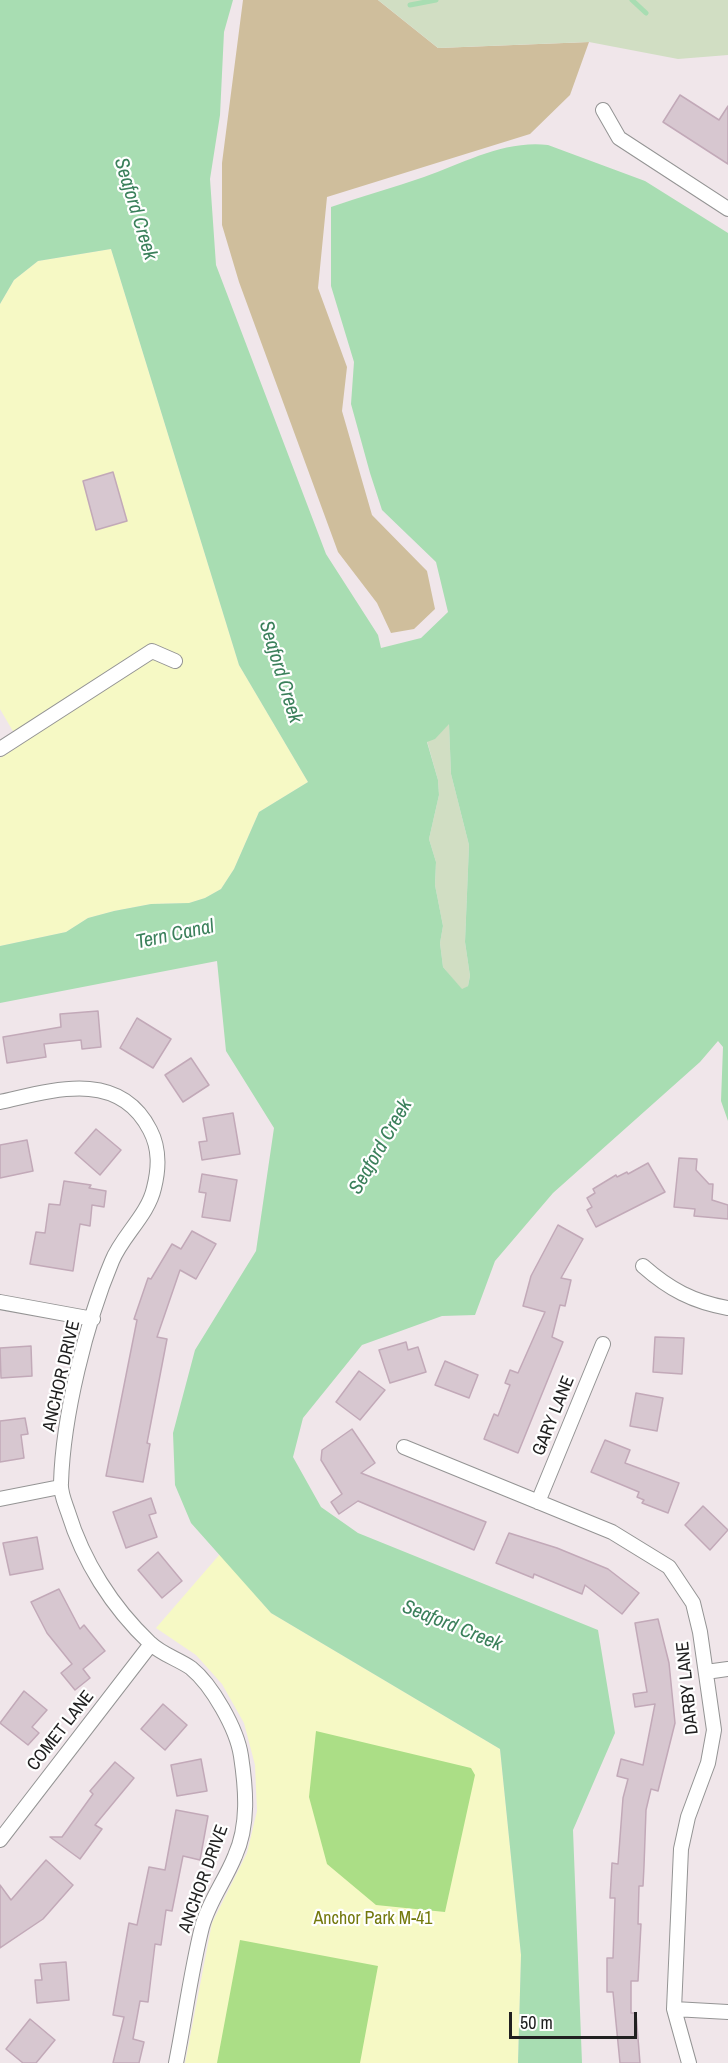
<!DOCTYPE html>
<html>
<head>
<meta charset="utf-8">
<style>
	body { margin:0 }
	#map { position:relative; width:728px; height:2063px; overflow:hidden; background:#f0e6ea; font-family:"Archivo Narrow",sans-serif }
	canvas { display:block }
	.scale { position:absolute; left:509px; top:2012px; width:128px; height:27px; box-sizing:border-box; border:3px solid #202020; border-top:0; padding-left:8px; font-size:18px; line-height:21px; white-space:nowrap; color:#202020; -webkit-text-stroke:4px #fff; paint-order:stroke }
</style>
</head>
<body>
<div id="map">
<canvas width="728" height="2063"></canvas>
<div class="scale">50 m</div>
</div>
<script>
const g = document.querySelector('canvas').getContext('2d');
g.lineJoin = 'round';
function paint(path, color) { g.fillStyle = color; g.fill(path, 'evenodd'); }
function strokePath(path, color, width, dash) { g.strokeStyle = color; g.lineWidth = width; g.lineCap = dash ? 'butt' : 'round'; g.setLineDash(dash || []); g.stroke(path); }
function label(font, color, halo, rows, align = 'center') {
  g.font = font + ' "Archivo Narrow",sans-serif'; g.lineWidth = 4.5; g.setLineDash([]); g.textBaseline = 'middle'; g.strokeStyle = halo; g.fillStyle = color; for (const [text, x, y, turn = 0] of rows) {
    g.save(); g.translate(x, y); g.rotate((+turn || 0) * Math.PI / 180); g.textAlign = isNaN(turn) ? turn : align; if (halo) g.strokeText(text, 0, 0); g.fillText(text, 0, 0); g.restore();
  }
}
const forest = new Path2D(`
	M243,0h135l60,48 151,-6 -19,53 -40,39 -203,63 -9,91 29,79 -5,44 30,104 55,56 8,38 -21,20 -23,4 -14,-30 -39,-51 -99,-270 -17,-57v-62z`);
const wetland = new Path2D(`
	M378,0h350v55l-50,4 -89,-17 -151,6z
	M449,723l2,51 18,71 -4,97 5,34 -2,10 -6,4 -19,-23 -3,-24 3,-17 -8,-41 1,-23 -7,-23 10,-44 -1,-15 -11,-39 8,-3z`);
const park = new Path2D(`
	M111,249l128,416 69,117 -49,30 -25,57 -13,20 -16,9 -16,5 -38,1 -37,7 -26,7 -22,14 -66,14v-188l21,-13 -21,-36v-405l14,-24 24,-19z
	M220,1554l51,59 229,136 21,206 -3,108h-333l27,-140 35,-70 10,-42 -2,-46 -11,-42 -22,-39 -26,-29 -40,-27z`);
const pitch = new Path2D(`
	M316,1731l155,37 4,7 -30,137 -69,-7 -49,-41 -18,-67z
	M240,1940l138,26 -18,97h-143z`);
const water = new Path2D(`
	M0,0h233l-9,32 -4,83 -10,64 6,86 110,289 52,81 3,13 40,-10 27,-26 -12,-50 -54,-52 -12,-37 -19,-69 3,-42 -23,-76v-79c31,-11 62,-19 93,-30 40,-14 80,-37 124,-32l97,36 83,52v888l-7,-20 2,-54 -5,-6 -18,21 -147,131 -58,68 -20,54 -33,1 -80,29 -59,73 -10,39 28,50 37,26 240,97 17,103 -42,97 9,233h-64l3,-108 -21,-206 -229,-136 -80,-90 -16,-38 -2,-52 22,-83 61,-99 18,-123 -48,-77 -9,-90 -217,42v-57l66,-14 22,-14 26,-7 37,-7 38,-1 16,-5 16,-9 13,-20 25,-57 49,-30 -69,-117 -128,-416 -73,12 -24,19 -14,24zM449,724l2,50 18,71 -4,97 5,34 -2,10 -6,3 -19,-22 -3,-24 3,-17 -8,-41 1,-23 -7,-23 10,-44 -1,-15 -11,-38 8,-3z`);
const stream = new Path2D(`
	M632,0l14,13
	M410,5l26,-5`);
const building = new Path2D(`
	M680,95l39,25 9,-14v58l-65,-42z
	M113,472l14,49 -31,9 -13,-49z
	M98,1011l3,36 -19,2 -1,-9 -37,4 2,13 -39,6 -4,-26 58,-10 -1,-13z
	M137,1018l34,21 -18,29 -33,-20z
	M191,1058l18,27 -26,17 -18,-27z
	M233,1113l7,41 -38,6 -3,-18 8,-1 -4,-23z
	M96,1129l25,21 -21,25 -25,-22z
	M27,1140l6,31 -33,7v-33z
	M679,1158l18,1 -1,11 13,14h4l-1,16 16,5v14l-34,-3 1,-7 -21,-2z
	M648,1163l17,29 -69,35 -9,-17 5,-3 -5,-9 8,-5 -2,-4 23,-14 1,2 10,-5 1,2z
	M202,1174l35,6 -7,41 -28,-4 4,-24 -7,-1z
	M64,1181l27,4 -2,3 17,3 -2,16 -12,-2 -2,21 -10,-2 -7,47 -43,-7 6,-32 9,1 4,-29 11,1z
	M558,1225l25,14 -22,39 10,2 -6,26 -5,-1 -8,32 11,5 -45,111 -34,-14 10,-25 4,2 12,-31 -5,-2 5,-13 8,3 27,-61 -22,-6 8,-30z
	M192,1231l24,13 -20,35 -16,-9 -23,67 10,2 -20,104 3,1 -7,38 -37,-6 31,-156 -3,-1 14,-41 3,1 21,-35 9,5z
	M655,1337l29,1 -2,36 -29,-2z
	M406,1342l2,8 10,-3 8,25 -36,11 -11,-33z
	M31,1346l1,30 -31,2 -1,-30z
	M445,1361l33,14 -9,23 -34,-13z
	M359,1371l26,19 -25,30 -24,-18z
	M636,1393l27,5 -6,33 -27,-5z
	M25,1418l3,16 -7,1 3,23 -24,4v-41z
	M352,1429l23,34 -14,10 125,49 -12,28 -116,-49 -19,13 -8,-12 11,-8 -21,-34 1,-10z
	M605,1440l25,10 -5,13 54,20 -11,30 -26,-10 2,-3 -7,-3 2,-5 -48,-20z
	M151,1498l5,15 -7,2 8,22 -31,11 -13,-36z
	M703,1506l25,24 -18,20 -25,-25z
	M509,1533l48,15 51,21 31,24 -17,21 -37,-29 -3,9 -48,-20 -1,4 -37,-15z
	M37,1537l6,32 -33,6 -7,-32z
	M158,1552l24,29 -20,17 -24,-28z
	M59,1589l21,40 4,-4 21,26 -22,18 7,9 -15,12 -14,-17 11,-9 -25,-31 -16,-31z
	M658,1619l11,44 6,60 -17,68 -7,-2 -5,21 -2,56 -1,20h-4l-1,38h3l-3,57h-7v32h5l4,50h-20l-7,-71h-6v-34h6l2,-60h-5l2,-35 6,1 5,-66 5,-19 -11,-3 4,-17 22,6 12,-61 -20,3 -2,-13 14,-2 -12,-69z
	M24,1691l23,19 -15,17 7,6 -11,12 -28,-22z
	M163,1704l24,21 -22,25 -24,-21z
	M201,1759l6,32 -30,5 -6,-31z
	M115,1762l19,16 -39,47 7,4 -22,30 -30,-22h12l31,-43 -3,-3z
	M176,1810l32,6 -8,44 -17,-4 -11,55 -6,-1 -5,35 -6,-1 -7,58 -8,-1 -7,38 11,3 -5,21h-26l11,-46 -11,-2 16,-92 8,2 12,-58 16,3z
	M46,1860l27,25 -30,34 -43,29v-63l11,15z
	M66,1962l3,38 -32,3 -2,-23h7l-2,-16z
	M30,2019l25,21 -19,23h-13l-17,-14z`);
const street = new Path2D(`
	M603,110l16,28 109,71
	M0,749l152,-98 23,10
	M0,1102c53,-12 119,-33 150,28 10,19 9,38 4,58 -6,27 -32,48 -42,73 -26,62 -49,155 -51,222 -1,9 4,20 7,29 15,49 44,95 82,131 11,11 28,16 41,25 21,17 46,61 50,88 5,33 8,69 -6,100 -10,25 -26,45 -33,71 -11,44 -17,91 -26,136
	M643,1266c26,23 50,36 85,42
	M0,1302l93,17
	M404,1447l208,85 57,35 24,36 7,29 14,98 -6,33 -20,54 -7,32 -7,160 15,54
	M0,1499l60,-12
	M538,1502l65,-158
	M706,1672l22,-3
	M0,1840l151,-196
	M674,2009l54,3`);
const streetNames = [
	["ANCHOR DRIVE",62,1376,-77],
	["GARY LANE",554,1416,-68],
	["DARBY LANE",688,1688,-96],
	["COMET LANE",61,1731,-52],
	["ANCHOR DRIVE",204,1879,-70]
];
const parkNames = [
	["Anchor Park M-41",373,1919]
];
const waterNames = [
	["Seaford Creek",135,209,73],
	["Seaford Creek",280,672,73],
	["Tern Canal",175,935,-12],
	["Seaford Creek",381,1147,-60],
	["Seaford Creek",452,1626,22]
];
paint(forest, '#cfbe9c');
paint(wetland, '#d1dec3');
paint(park, '#f6f9c5');
paint(pitch, '#abde86');
paint(water, '#a8ddb2');
strokePath(stream, '#a8ddb2', 5);
paint(building, '#d7c7d0');
strokePath(building, '#c2a9b8', 1.5);
strokePath(street, '#949494', 16);
strokePath(street, '#fff', 14);
label('18px', '#202020', '#fff', streetNames);
label('18px', '#73790d', '#fff', parkNames);
label('italic 20px', '#3b805b', '#fff', waterNames);
</script>
</body>
</html>
